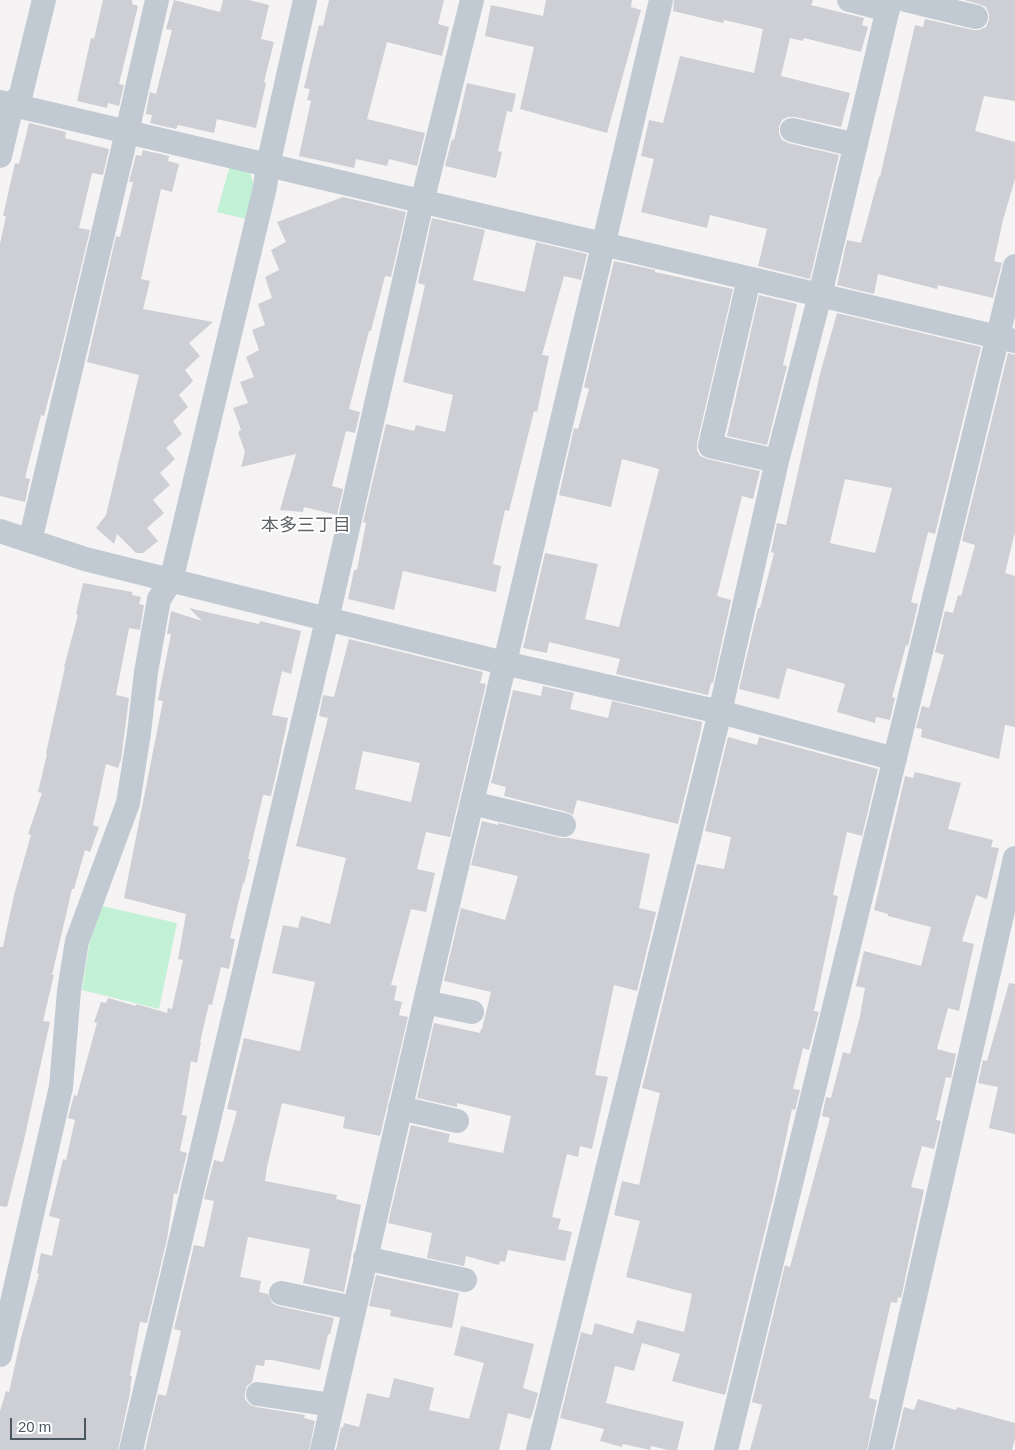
<!DOCTYPE html>
<html>
<head>
<meta charset="utf-8">
<style>
	body { margin:0 }
	#map { position:relative; width:1015px; height:1450px; overflow:hidden; background:#f5f3f3; font-family:Arial,sans-serif }
	canvas { display:block }
	.scale { position:absolute; left:10px; top:1418px; width:76px; height:22px; box-sizing:border-box; border:2px solid #4a5661; border-top:0; padding-left:6px; font-size:15px; line-height:18px; white-space:nowrap; color:#4a5661; -webkit-text-stroke:4px #fff; paint-order:stroke }
</style>
</head>
<body>
<div id="map">
<canvas width="1015" height="1450"></canvas>
<div class="scale">20 m</div>
</div>
<script>
const g = document.querySelector('canvas').getContext('2d');
g.lineJoin = 'round';
function paint(path, color) { g.fillStyle = color; g.fill(path, 'evenodd'); }
function strokePath(path, color, width, dash) { g.strokeStyle = color; g.lineWidth = width; g.lineCap = dash ? 'butt' : 'round'; g.setLineDash(dash || []); g.stroke(path); }
function label(font, color, halo, rows, align = 'center') {
  g.font = font + ' Arial,"Noto Sans JP",sans-serif'; g.lineWidth = 4; g.setLineDash([]); g.textBaseline = 'middle'; g.strokeStyle = halo; g.fillStyle = color; for (const [text, x, y, turn = 0] of rows) {
    g.save(); g.translate(x, y); g.rotate((+turn || 0) * Math.PI / 180); g.textAlign = isNaN(turn) ? turn : align; if (halo) g.strokeText(text, 0, 0); g.fillText(text, 0, 0); g.restore();
  }
}
const green = new Path2D(`
	M230,165l19,4 5,16 -8,34 -29,-7z
	M102,906l75,17 -18,86 -77,-19 8,-50z`);
const building = new Path2D(`
	M103,0h29v4l6,2 -19,78 5,1 -5,21 -11,-3 -1,5 -30,-7 14,-63 3,1z
	M174,0l46,12 3,-12h26l20,5 -8,34 13,3 -10,40 2,1 -10,45 -39,-9 -3,14 -36,-8 -2,4 -26,-6 2,-8 -6,-1v-2l4,-20 6,2 16,-64 -6,-1z
	M329,0h115l-6,24 11,3 -7,29 -55,-14 -20,77 58,14 -8,33 -28,-7 -2,7 -31,-7 -2,9 -55,-12 12,-55 -4,-1 3,-11 -6,-1 15,-63 4,1z
	M546,0h86l-1,7 10,3 -34,123 -87,-24 14,-62 -49,-11 6,-31 52,11z
	M674,0h139l-2,5 53,13 -2,7 6,2 -7,25 -57,-14 -1,3 -13,-3 -9,38 69,17 -9,34 -46,-10h-7l-6,3 -3,7v7l3,6 6,3 51,12 -29,124 -52,-13 9,-37 -57,-14 -3,13 -66,-16 13,-53 -13,-3 8,-36 14,3 17,-67 74,17 9,-44 -39,-9 -1,3 -50,-12z
	M964,0h51v101l-31,-5 -9,35 40,11v37l-12,41 -9,41 8,2 -9,35 -55,-13 -1,4 -59,-15 -4,20 -37,-9 10,-45 14,3 18,-67 1,1 35,-152 8,2 2,-8 48,11h6l7,-3 3,-7v-6l-3,-7 -7,-3z
	M467,83l49,11 -4,18 -5,-1 -9,40 4,1 -6,26 -51,-12 7,-27 2,1z
	M29,123l37,9 -1,6 44,11 -6,26 -11,-2 -13,55 11,2 -30,125 -16,61 -3,-1 -16,63 5,1 -5,23 -25,-6v-252l6,-28h-3l12,-53 4,1z
	M143,150l26,6 -1,5 11,3 -7,28 -11,-3 -20,90 9,2 -7,28 70,13 -24,21 11,13 -15,14 8,11 -14,14 9,12 -15,14 9,13 -16,14 9,11 -15,14 10,12 -17,15 11,13 -17,15 11,13 -15,12h-7l-19,-19 -3,10 -18,-16 10,-13 33,-140 -52,-13 29,-126 4,1 13,-55h-4l7,-27 5,1z
	M343,197l63,15 -15,65 -6,-1 -14,55h-2l-20,78 11,3 -5,21 -9,-2 -14,55 11,3 -6,26 -33,-8 -1,5 -23,-2 16,-56 -55,13 4,-15 -7,-20 3,-2 -8,-22 15,-5 -8,-21 14,-5 -8,-20 13,-7 -7,-20 13,-5 -7,-21 14,-6 -7,-21 14,-7 -8,-20 15,-8 -9,-20z
	M432,218l53,12 -12,50 52,12 11,-50 51,12 -6,26 -17,-4 -22,79 7,1 -12,56 -3,-1 -25,100 -4,-1 -12,54 8,2 -5,26 -93,-21 -9,39 -46,-11 6,-29h3l9,-47 -3,-1 23,-98 28,7 2,-6 29,7 8,-37 -50,-13 22,-97 -7,-2z
	M614,261l41,9v2l78,17 -36,154v7l3,6 7,3 53,12 -7,28 -11,-3 -25,100 14,4 -18,83h-2l-3,12 -92,-21 4,-15 -71,-17 -2,11 -24,-5 22,-95 53,11 -13,55 34,8 40,-158 -37,-10 -11,48 -52,-12 15,-67 4,1 11,-40 -5,-2z
	M759,295l38,9 -14,61 4,1 -20,79 -40,-9z
	M837,313l144,34 -46,187 -7,-2 -17,70 7,2 -10,42 -2,-1 -14,52 3,1 -5,22 -14,-3 -1,6 -38,-11 8,-28 -58,-16 -8,31 -40,-10 19,-81h2l14,-55 -3,-1 6,-29 9,2 34,-151zM845,479l47,9 -17,65 -45,-10z
	M1008,353l7,2v177l-10,41 10,3v151l-10,-2 -6,34 -78,-22 1,-8 -6,-1 6,-22 7,2 15,-53 -9,-3 10,-41 8,2 5,-18 3,1 14,-51 -13,-4z
	M83,583l49,9v3l9,2 -2,7 5,1 -4,25 -11,-2 -13,67 13,3 -8,62 -3,8 -12,-4 -13,61 6,2 -9,25 -5,-2 -11,39h-2l-20,86h2l-11,46 7,1 -26,118 -17,67 -7,-1v-259h3l11,-52 17,-60 -3,-1 14,-41 -4,-1 9,-38 -1,-1 19,-86h-1l14,-52 -2,-1z
	M189,608l70,16 1,-3 41,10 -10,43 -9,-3 -10,44 16,3 -10,48 -7,30 -8,-1 -15,64h2l-6,25 -1,-1 -13,55 5,1 -6,30 -8,-2 -9,38 -3,-1 -9,38h1l-4,21 -6,-2 -9,54 5,1 -7,35 7,2 -10,41 -3,-1 -7,46 -20,84 -7,-1 -10,54h2l-2,12h1l-13,62h-118v-39l6,-20 3,1 12,-54 18,-64 -2,-1 4,-20 11,3 8,-37 -11,-3 14,-57 3,1 9,-40 -7,-2 3,-12 3,-11 3,1 20,-73 -3,-1 7,-20 5,1 2,-5 28,8v-2l31,9 1,-5 4,1 11,-49 -5,-1 8,-45 -62,-16 39,-197 -5,-1 13,-66h-4l4,-23 31,10z
	M349,639l134,33 -3,11 6,1 -36,153 -24,-5 -9,37 18,4 -9,39 -15,-3 -20,76 6,1 -3,14 8,2 -3,13 9,2 -28,119 -37,-8 2,-11 -63,-14 -15,64 -2,14 72,14 -1,4 25,6 -17,87 -41,-9 7,-34 -62,-12 -8,40 21,4 -2,11 9,2 4,9 6,3 56,12 -4,16h-2l-8,36 -48,-10h-7l-1,6 -8,-1 -4,17 -5,4 -2,6v7l5,6 6,2 49,8 -1,3 11,3 -6,29h-164l13,-56 8,2 15,-65 -7,-2 20,-84 10,2 10,-46 -10,-2 10,-39 9,2 14,-51 -10,-2 17,-71 56,13 15,-69 -43,-9 11,-48 15,3 3,-12 29,8 16,-66 -50,-12 32,-128 -9,-2 4,-21 11,2zM363,751l57,12 -9,39 -56,-13z
	M543,686l31,7 -4,16 38,9 4,-17 90,21 -1,8 -23,94 -101,-24 -4,15 -6,-3 -63,-16 2,-9 -15,-4 22,-93 28,6z
	M728,737l29,8 2,-8 119,32 -16,67 -15,-4 -14,63 5,1 -24,115 5,1 -10,38 -6,-2 -10,41 7,1 -5,20 -3,-1 -19,89 -48,197 -53,-14 8,-27 -38,-11 -8,28 -19,-5 -9,37 78,19 -7,28h-9l-17,-4 -1,4 -27,-6 -1,3 -22,-6 4,-12 -44,-11 21,-86 11,3 3,-12 38,11 4,-14 47,12 8,-38 -66,-17 14,-56 -26,-6 8,-34 17,4 21,-92 -18,-5 55,-224 27,5 7,-32 -26,-6z
	M915,772l46,11 -13,46 45,11 -2,7 8,1 -12,51 -11,-4 -14,46 12,3 -15,67 -11,-3 -11,41 19,5 -5,24 -5,-1 -10,43 5,1 -7,28 -12,-3 -11,41 13,3 -23,108 -3,-1 -1,6 -6,-1 -22,96 8,2 -10,50h-117l12,-45 -10,-3 33,-137 5,2 40,-149 -8,-2 4,-19 5,1 12,-46 7,2 10,-38 5,-28 -9,-2 8,-35 57,15 10,-39 -43,-11v-2l-14,-4 31,-134 8,2z
	M482,821l16,4v-2l63,15h8l81,16 -11,54 17,4 -19,79 -23,-6 -19,90 13,2 -16,72 -12,-3 -2,11 -11,-3 -15,63 9,2 -3,10 14,3 -7,29 -57,-11 -3,12 -5,-1 -1,4 -33,-9 -2,10 -37,-8 5,-25 -44,-10 23,-98 39,9 -2,8 55,11 8,-37 -54,-13v4l-40,-9 17,-75 46,10 1,-4h1l9,-37 -47,-11 17,-73 44,12 13,-44 -47,-11z
	M1009,983l6,1v150l-26,-6 9,-41 -20,-4 5,-23 4,1z
	M376,1275l83,18 -7,35 -62,-12 1,-6 -22,-4z
	M461,1326l73,18 -11,44 15,5 -5,19 -3,7 -22,-6 -9,37h-163l5,-23 2,1 1,-5 15,4 8,-34 22,5 5,-20 40,10 -5,22 40,9 15,-56 -30,-8z
	M918,1399l38,11 1,-3 58,16v15l-3,12h-118l10,-43 10,3z`);
const minor = new Path2D(`
	M849,0l39,10
	M906,0l70,17
	M0,102l1015,239
	M792,130l64,15
	M0,156l12,-51 9,-11 23,-94
	M749,279l-39,167 67,15
	M0,531l85,28 419,104 216,49 175,47
	M30,541l97,-409 30,-132
	M472,803l92,22
	M425,1002l47,10
	M400,1108l57,13
	M365,1258l100,22
	M281,1293l72,15
	M0,1355l61,-268 8,-96 8,-50 51,-138 11,-70 7,-61 13,-73 12,-18 94,-394 3,-22 37,-165
	M258,1394l74,11
	M131,1450l196,-830 95,-418 50,-202
	M322,1450l103,-448 236,-1002
	M538,1450l182,-738 57,-251 43,-166 70,-295
	M726,1450l289,-1184
	M880,1450l135,-592`);
const neighbourhoodNames = [
	["本多三丁目",306,526]
];
paint(green, '#c3f1d5');
paint(building, '#cdcfd5');
strokePath(minor, '#c1cad2', 24);
label('18px', '#5f6368', '#fff', neighbourhoodNames);
</script>
</body>
</html>
